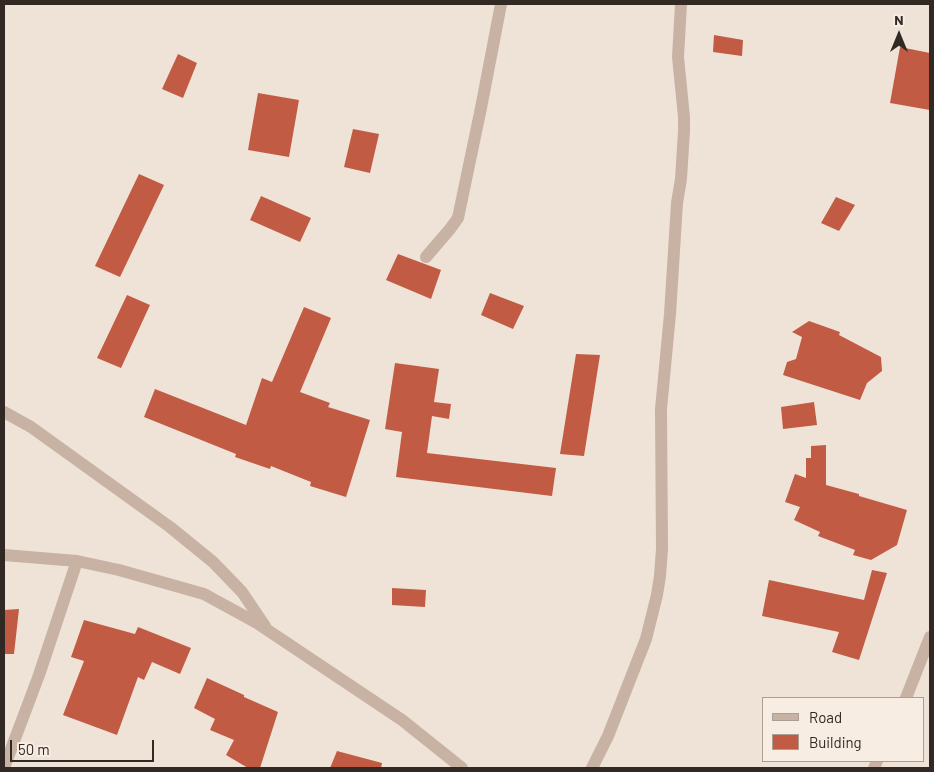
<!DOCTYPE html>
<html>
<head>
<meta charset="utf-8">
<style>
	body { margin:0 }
	#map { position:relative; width:934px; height:772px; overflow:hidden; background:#efe3d7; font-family:Barlow,sans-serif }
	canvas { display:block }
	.frame { position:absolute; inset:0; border:5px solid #322925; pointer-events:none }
	.legend { position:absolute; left:762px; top:697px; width:162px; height:65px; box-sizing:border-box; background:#f8ede3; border:1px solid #a99f97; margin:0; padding:6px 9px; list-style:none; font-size:15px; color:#322925 }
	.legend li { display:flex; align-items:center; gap:10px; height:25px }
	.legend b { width:25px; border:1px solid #a99f97 }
	.north { position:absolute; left:874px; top:10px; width:50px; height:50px; -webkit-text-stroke:4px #f8ede3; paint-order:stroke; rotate:0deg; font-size:14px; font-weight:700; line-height:20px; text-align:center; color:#322925 }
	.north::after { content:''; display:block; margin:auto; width:18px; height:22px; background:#322925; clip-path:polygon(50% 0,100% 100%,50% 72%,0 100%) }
	.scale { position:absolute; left:10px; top:740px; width:144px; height:22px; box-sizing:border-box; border:2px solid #322925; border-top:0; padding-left:6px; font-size:15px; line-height:18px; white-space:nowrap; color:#322925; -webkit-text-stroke:4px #f8ede3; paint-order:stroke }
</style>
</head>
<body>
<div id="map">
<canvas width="934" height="772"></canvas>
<div class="frame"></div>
<ul class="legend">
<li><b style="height:6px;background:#c7b2a4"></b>Road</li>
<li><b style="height:14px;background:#c15b44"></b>Building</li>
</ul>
<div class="north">N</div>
<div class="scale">50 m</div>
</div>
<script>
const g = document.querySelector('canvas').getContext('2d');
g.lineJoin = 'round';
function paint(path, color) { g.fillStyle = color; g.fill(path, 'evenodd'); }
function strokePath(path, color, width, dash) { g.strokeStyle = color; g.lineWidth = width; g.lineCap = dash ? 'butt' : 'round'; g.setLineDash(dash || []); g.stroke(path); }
const building = new Path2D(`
	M714,35l29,5 -1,16 -29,-4z
	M900,47l30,6v57l-40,-7z
	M178,54l19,9 -14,35 -21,-9z
	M258,93l41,7 -10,57 -41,-7z
	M353,129l26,5 -9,39 -26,-6z
	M139,174l25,11 -44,92 -25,-11z
	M261,196l50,22 -11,24 -50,-22z
	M836,197l19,8 -16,26 -18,-8z
	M398,254l43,16 -10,29 -45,-19z
	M490,293l34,13 -11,23 -32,-14z
	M127,295l23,10 -29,63 -24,-10z
	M304,307l27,11 -31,74 30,11 -2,4 42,13 -24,77 -36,-11 1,-4 -40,-16 -1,3 -35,-12 1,-3 -92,-37 11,-28 91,36 16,-47 10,4z
	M809,321l31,11 -1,3 42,22 1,14 -15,12 -7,17 -77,-25 4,-13 9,-3 6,-22 -10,-5z
	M576,354l24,1 -16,101 -24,-2z
	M395,363l44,6 -5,33 17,2 -2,15 -17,-3 -5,37 129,15 -4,28 -156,-19 6,-45 -17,-3z
	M814,402l3,23 -34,4 -2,-22z
	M826,445v40l33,9v2l48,14 -10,35 -26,15 -18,-5 2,-5 -37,-14 2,-4 -26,-12 6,-13 -15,-5 10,-28 11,4v-20h5v-12z
	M872,570l15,3 -28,87 -27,-8 7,-20 -77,-16 7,-36 95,20z
	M392,588l34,2 -1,17 -33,-2z
	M19,609l-5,45h-10v-44z
	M84,620l51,14 3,-7 53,21 -11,26 -28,-12 -8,18 -6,-3 -21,58 -54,-20 21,-54 -13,-4z
	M207,678l37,17v2l34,15 -18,56h-12l-22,-13 8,-15 -24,-10 5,-11 -21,-11z
	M337,751l45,12 -1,5h-51z`);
const minor = new Path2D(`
	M426,257l24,-28 8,-11 23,-110 20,-104
	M4,412l27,15 139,100 43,35 29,30 23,34
	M4,555l73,6 42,9 85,24 53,29 145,97 60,48
	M906,698l24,-61
	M4,768l35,-93 38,-114
	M592,768l16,-32 38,-97 11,-44 3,-19 2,-27 -1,-140 9,-95 7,-111 4,-24 3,-48v-14l-6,-60 3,-53
	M874,768l3,-7`);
paint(building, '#c15b44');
strokePath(minor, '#c7b2a4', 12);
</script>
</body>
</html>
